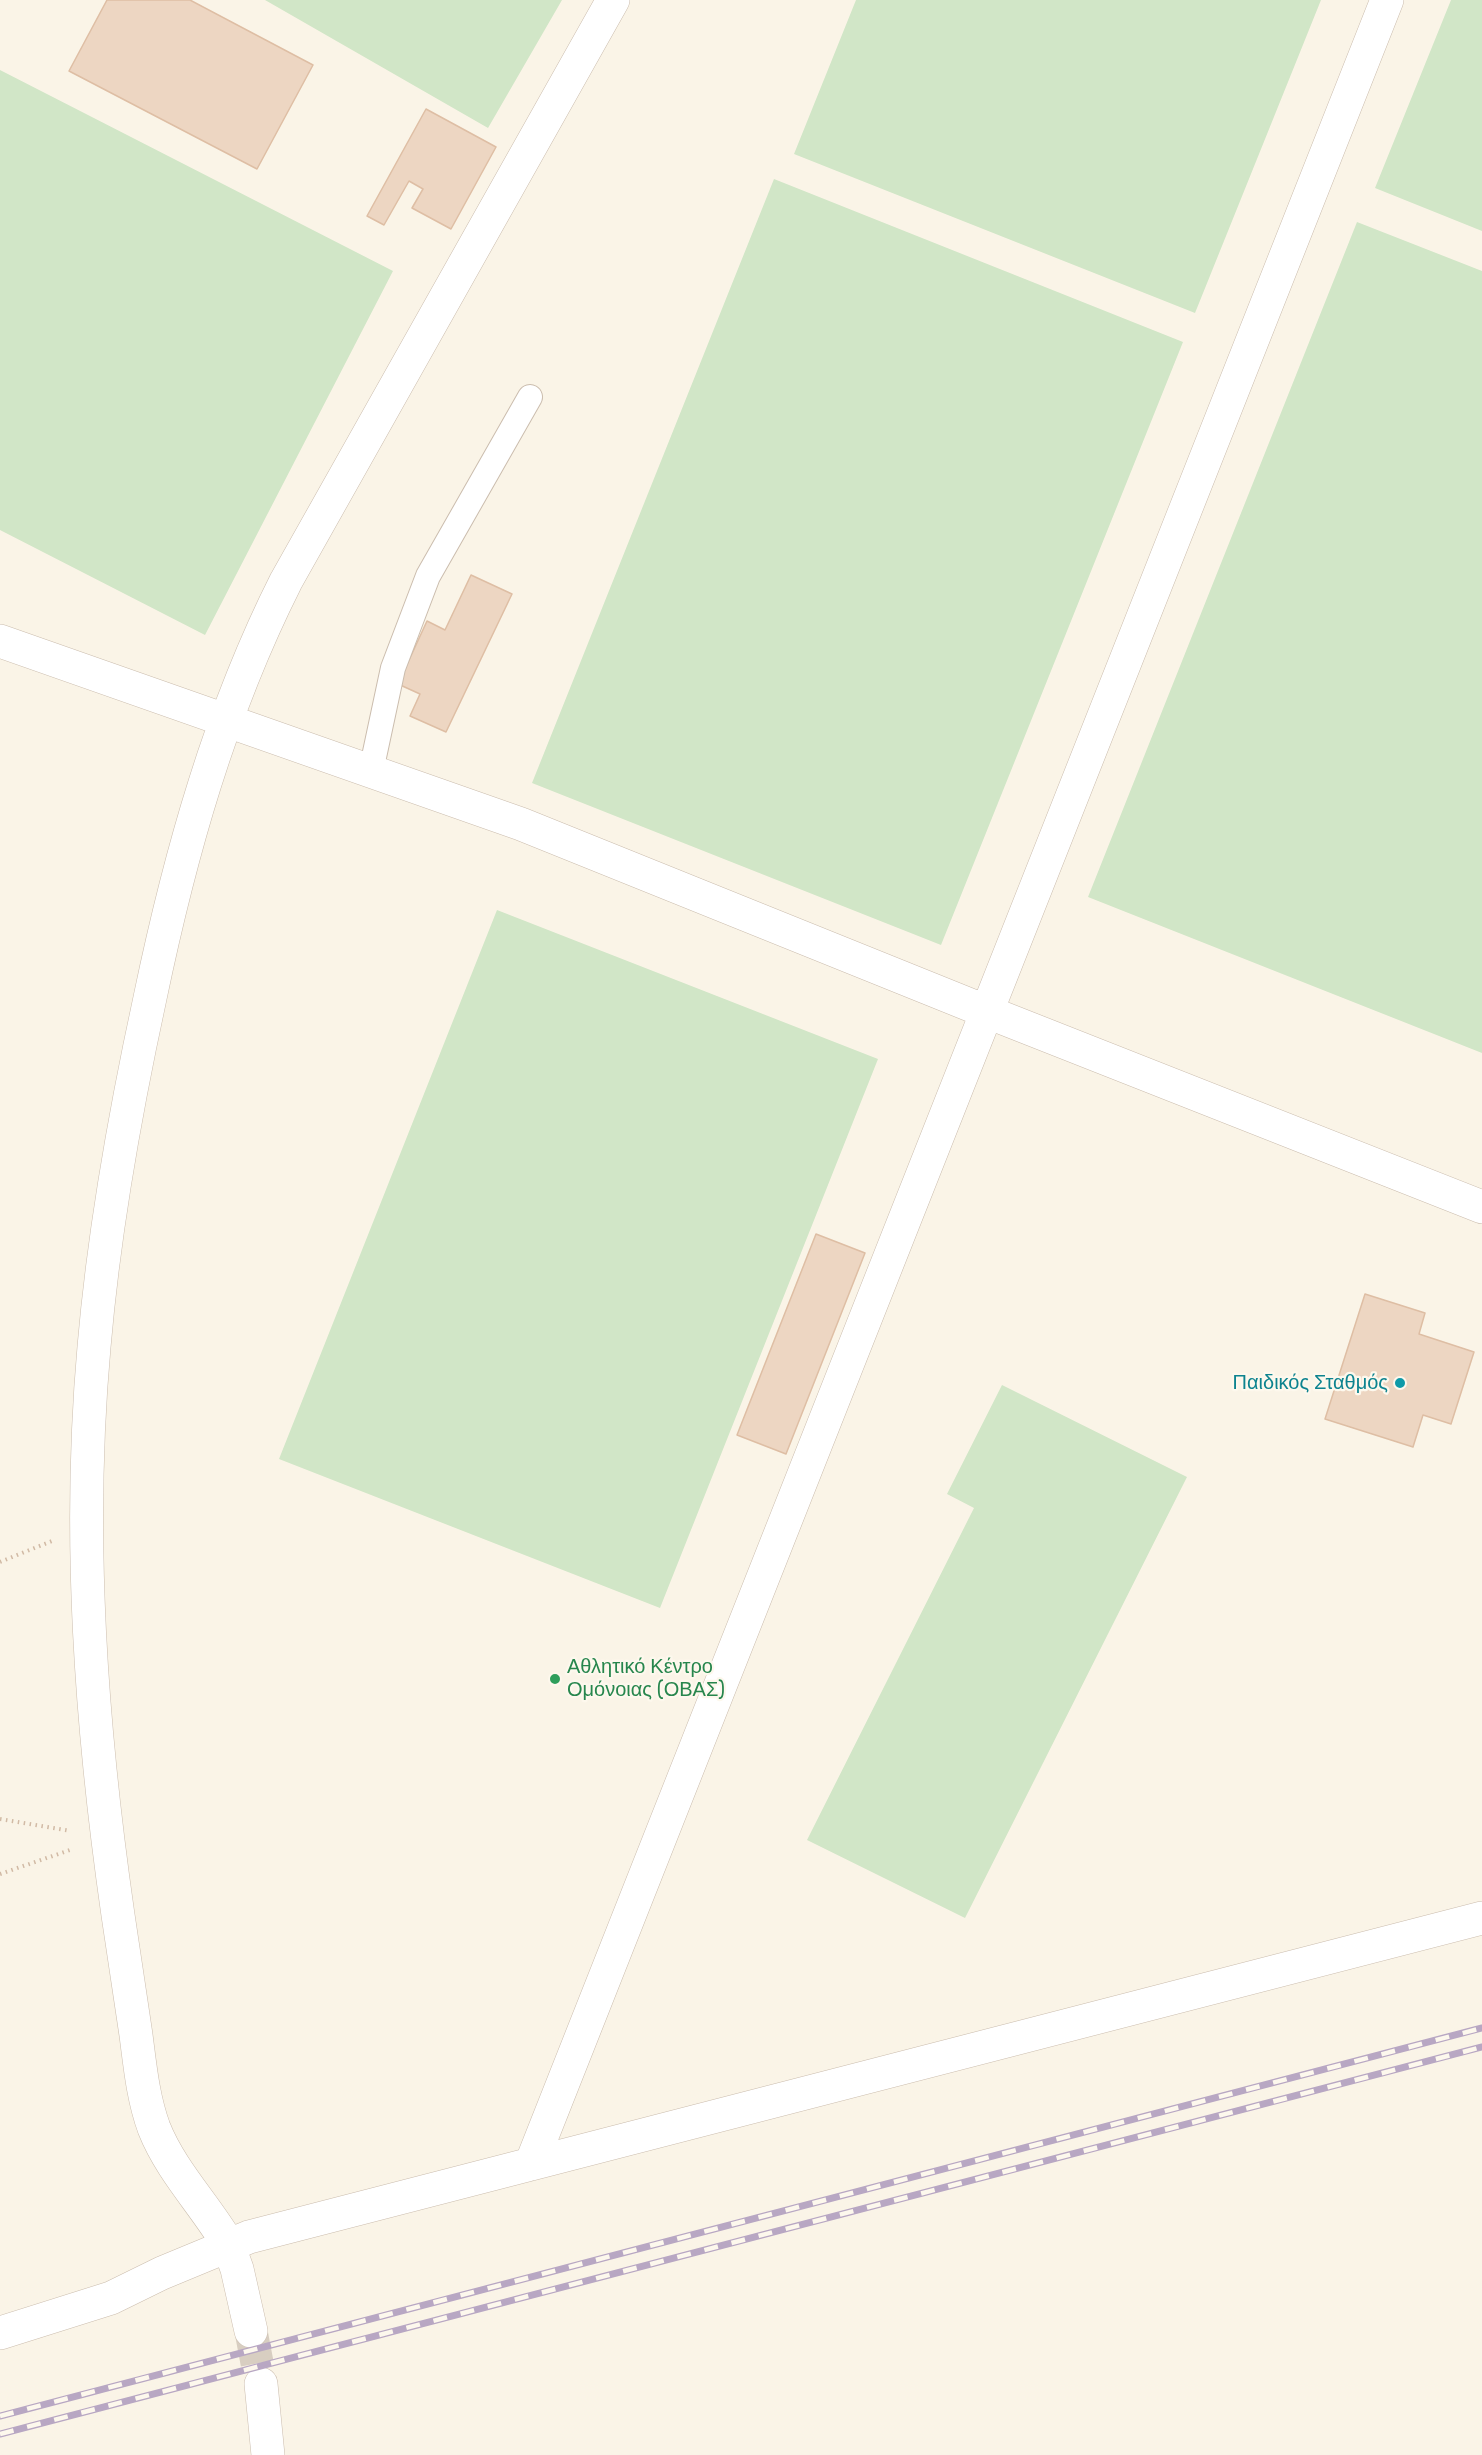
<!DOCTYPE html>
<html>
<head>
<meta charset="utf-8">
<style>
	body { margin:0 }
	canvas { display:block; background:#faf4e7 }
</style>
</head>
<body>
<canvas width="1482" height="2455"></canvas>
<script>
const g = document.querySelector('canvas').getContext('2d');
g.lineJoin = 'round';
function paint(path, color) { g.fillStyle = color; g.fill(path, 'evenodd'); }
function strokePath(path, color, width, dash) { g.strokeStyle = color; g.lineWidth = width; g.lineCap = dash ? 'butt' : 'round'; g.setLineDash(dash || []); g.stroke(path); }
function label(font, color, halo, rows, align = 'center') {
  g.font = font + ' Rubik,sans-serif'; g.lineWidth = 4.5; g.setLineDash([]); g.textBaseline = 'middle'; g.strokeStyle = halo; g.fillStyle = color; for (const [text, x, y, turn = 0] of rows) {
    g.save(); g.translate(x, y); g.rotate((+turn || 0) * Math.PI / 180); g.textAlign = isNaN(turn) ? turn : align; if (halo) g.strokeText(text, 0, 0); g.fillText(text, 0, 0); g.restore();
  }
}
const green = new Path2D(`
	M265,0h297l-74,128z
	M856,0h465l-126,313 -401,-159z
	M1451,0h31v231l-107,-43z
	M0,70l393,201 -188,364 -205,-105z
	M774,179l409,163 -242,603 -409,-162z
	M1357,222l125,49v782l-394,-156z
	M497,910l381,149 -218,549 -381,-149z
	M1002,1385l185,92 -222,441 -158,-78 167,-332 -27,-14z`);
const building = new Path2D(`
	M107,0h83l123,65 -56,104 -188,-98z
	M426,109l70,38 -45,82 -39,-21 11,-19 -14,-8 -25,44 -17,-9z
	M471,575l41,19 -66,138 -36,-16 10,-22 -22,-10 29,-63 18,9z
	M816,1234l49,19 -79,201 -49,-19z
	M1365,1294l60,19 -6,21 55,18 -23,72 -28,-9 -10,32 -88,-28z`);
const tertiaryTunnel = new Path2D(`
	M251,2331l10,53`);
const path = new Path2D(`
	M0,1562l52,-21
	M0,1819l71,12
	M0,1874l73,-25`);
const service = new Path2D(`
	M371,771l22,-103 35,-92 102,-179`);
const minor = new Path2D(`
	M0,641l521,183 464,187 497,196
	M531,2164l856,-2164
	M228,2244c-23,-39 -57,-73 -74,-116 -11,-30 -14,-62 -18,-93 -6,-40 -12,-80 -18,-120 -27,-187 -41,-379 -24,-568 10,-117 31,-234 56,-349 30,-144 70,-286 136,-417l327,-581
	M0,2333l111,-35 51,-25 87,-36 1233,-319`);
const tertiary = new Path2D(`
	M228,2244l9,25 14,62
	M261,2384l7,71`);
const rail = new Path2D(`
	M0,2416l1482,-388
	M0,2434l1482,-387`);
const markers = [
	[1400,1383,6,"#0f9aa8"],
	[555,1679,6,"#2e9e5b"]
];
const cultureNames = [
	["Παιδικός Σταθμός",1388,1383]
];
const leisureNames = [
	["Αθλητικό Κέντρο",567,1667],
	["Ομόνοιας (ΟΒΑΣ)",567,1690]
];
paint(green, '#d1e6c7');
paint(building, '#edd6c2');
strokePath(building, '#debea4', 1.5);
strokePath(tertiaryTunnel, '#d8cec1', 33, [33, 16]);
strokePath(service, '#cbbdae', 26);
strokePath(minor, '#cbbdae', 34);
strokePath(tertiary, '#cbbdae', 34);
strokePath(path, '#d1baa5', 4, [1.5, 4.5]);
strokePath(service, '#fff', 24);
strokePath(minor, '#fff', 33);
strokePath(tertiary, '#fff', 33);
strokePath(rail, '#b8a7c3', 7);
strokePath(rail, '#fdf8ed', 4.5, [14]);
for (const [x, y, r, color] of markers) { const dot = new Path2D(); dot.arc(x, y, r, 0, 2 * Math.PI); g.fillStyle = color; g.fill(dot); strokePath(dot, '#fdf8ed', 2); }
label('20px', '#0d838f', '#fdf8ed', cultureNames, 'right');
label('20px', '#27864d', '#fdf8ed', leisureNames, 'left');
</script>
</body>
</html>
